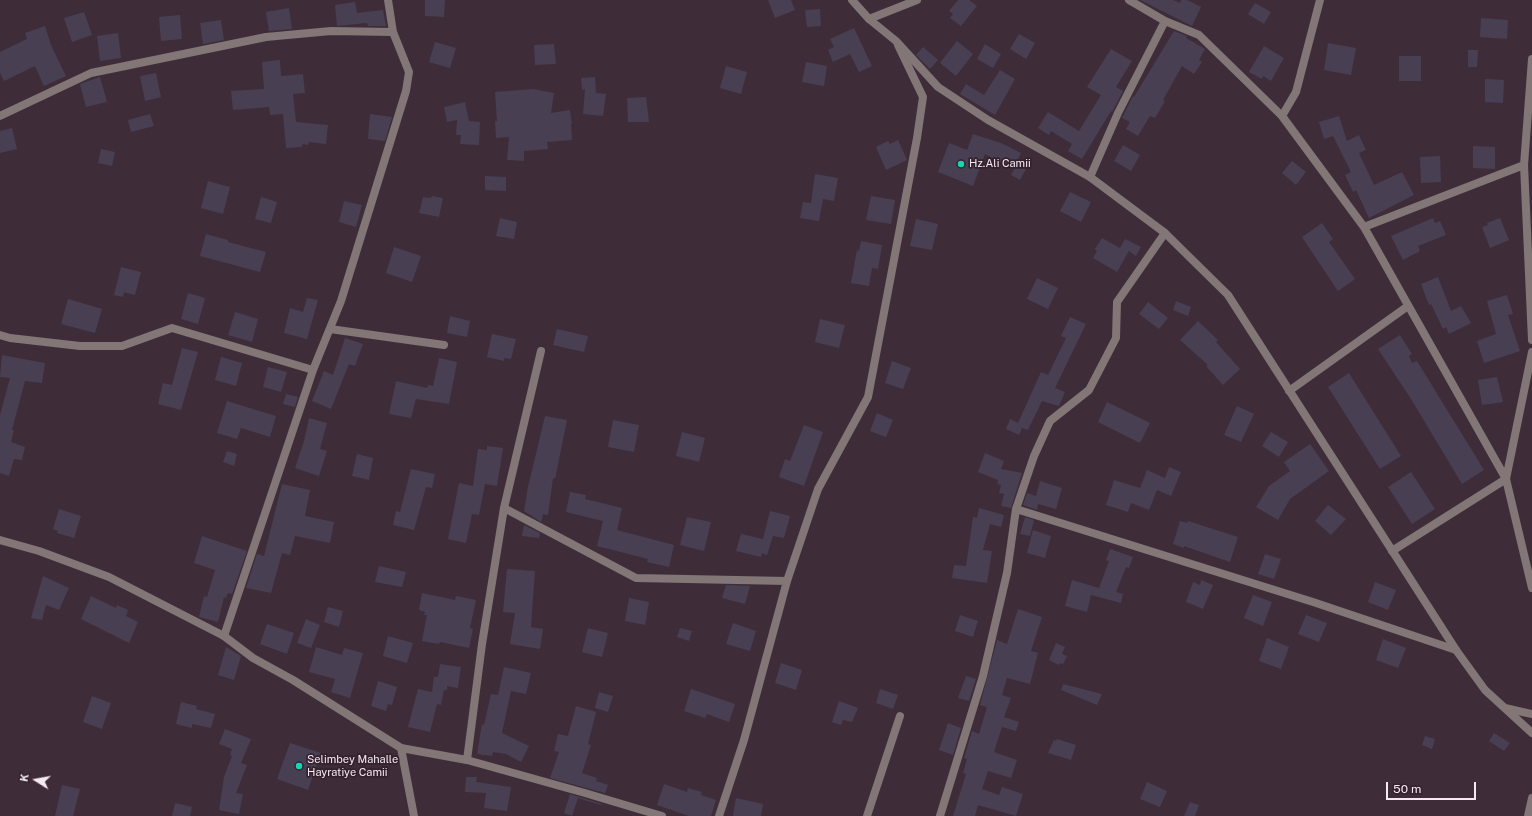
<!DOCTYPE html>
<html>
<head>
<meta charset="utf-8">
<style>
	body { margin:0 }
	#map { position:relative; width:1532px; height:816px; overflow:hidden; background:#3f2c39; font-family:"Public Sans",sans-serif }
	canvas { display:block }
	.north { position:absolute; left:16px; top:760px; width:40px; height:40px; -webkit-text-stroke:3px #34222f; paint-order:stroke; rotate:281deg; font-size:11px; font-weight:700; line-height:16px; text-align:center; color:#f6eaf2 }
	.north::after { content:''; display:block; margin:auto; width:14px; height:18px; background:#f6eaf2; clip-path:polygon(50% 0,100% 100%,50% 72%,0 100%) }
	.scale { position:absolute; left:1386px; top:782px; width:90px; height:18px; box-sizing:border-box; border:2px solid #f6eaf2; border-top:0; padding-left:5px; font-size:12px; line-height:14px; white-space:nowrap; color:#f6eaf2; -webkit-text-stroke:3px #34222f; paint-order:stroke }
</style>
</head>
<body>
<div id="map">
<canvas width="1532" height="816"></canvas>
<div class="north">K</div>
<div class="scale">50 m</div>
</div>
<script>
const g = document.querySelector('canvas').getContext('2d');
g.lineJoin = 'round';
function paint(path, color) { g.fillStyle = color; g.fill(path, 'evenodd'); }
function strokePath(path, color, width, dash) { g.strokeStyle = color; g.lineWidth = width; g.lineCap = dash ? 'butt' : 'round'; g.setLineDash(dash || []); g.stroke(path); }
function label(font, color, halo, rows, align = 'center') {
  g.font = font + ' "Public Sans",sans-serif'; g.lineWidth = 3.5; g.setLineDash([]); g.textBaseline = 'middle'; g.strokeStyle = halo; g.fillStyle = color; for (const [text, x, y, turn = 0] of rows) {
    g.save(); g.translate(x, y); g.rotate((+turn || 0) * Math.PI / 180); g.textAlign = isNaN(turn) ? turn : align; if (halo) g.strokeText(text, 0, 0); g.fillText(text, 0, 0); g.restore();
  }
}
const building = new Path2D(`
	M425,0h20l-1,17 -19,-1z
	M768,0h23l4,10 -20,8z
	M958,0h11l8,6 -16,20 -11,-8 3,-4 -4,-3z
	M1140,0h33l7,3 1,-3h6l14,7 -9,19z
	M355,2l2,11 26,-3 3,16h-18l-1,-3 -30,3 -2,-21z
	M1255,3l16,9 -7,12 -16,-10z
	M289,8l3,21 -23,2 -3,-19z
	M820,9l1,17 -14,1 -2,-17z
	M84,12l8,23 -20,7 -8,-24z
	M180,15l2,24 -21,2 -2,-24z
	M1481,18l27,2 -1,19 -27,-2z
	M221,20l3,20 -21,4 -3,-21z
	M45,26l6,19 15,31 -22,10 -9,-20 -31,15 -4,-8v-21l27,-13 -2,-6z
	M854,28l18,38 -13,6 -9,-18 -17,8 -5,-12 6,-3 -4,-8z
	M1174,31l13,5 -1,2 19,11 -6,11 3,2 -8,12 -12,-8 -19,34 2,1 -10,17 -5,-2 -12,20 -12,-7 4,-7 -8,-4 11,-22 1,1z
	M118,33l3,25 -21,3 -3,-25z
	M1019,34l16,9 -9,16 -16,-10z
	M957,41l16,13 -17,22 -16,-13z
	M435,42l21,6 -6,20 -21,-6z
	M1328,43l28,5 -5,27 -27,-5z
	M554,44l2,20 -21,1 -1,-20z
	M985,44l16,10 -8,14 -16,-9z
	M1264,46l20,12 -13,23 -8,-5 -1,3 -13,-7z
	M923,47l15,13 -8,9 -14,-14z
	M1111,49l21,12 -16,26 7,4 -11,21 -1,-1 -29,48 -14,-8 4,-7 -21,-13 -2,4 -11,-7 10,-16 31,19 22,-36 -14,-8z
	M1468,50h10l-1,17h-9z
	M1399,56h22v25h-22z
	M280,60l1,16 22,-2 2,19 -12,1 3,28 32,3 -2,19 -17,-2 -1,3 -6,-1v3l-16,1 -3,-34 -13,1 -1,-8 -36,3 -2,-19 33,-2 -2,-27z
	M806,62l21,4 -3,20 -22,-4z
	M726,66l21,6 -6,22 -21,-6z
	M1000,70l15,9 -20,36 -35,-21 6,-10 18,11z
	M156,73l5,24 -16,4 -5,-25z
	M100,77l7,25 -21,5 -6,-23z
	M595,77l1,16 10,1 -3,22 -20,-2 2,-25 -3,1 -1,-12z
	M1485,79l19,1 -1,23 -18,-1z
	M533,89l21,4 -3,20 19,-3 2,14h-1l1,16 -25,2 1,7 -24,2v10l-17,-1 2,-23 -13,1 -1,-17h2l-2,-29z
	M646,97l3,25h-21l-1,-24z
	M465,102l4,19 11,1 -1,23 -19,-1 1,-9h-5l1,-15 -10,2 -3,-15z
	M150,114l4,12 -23,6 -3,-12z
	M370,114l22,3 -7,24 -17,-2z
	M1339,116l8,25 12,-6 7,15 -7,3 15,32 28,-13 12,23 -45,23 -13,-28 -3,2 -8,-17 6,-3 -18,-36 -9,3 -5,-17z
	M12,128l5,21 -17,4v-22z
	M973,134l28,9 20,10 -8,16 -28,-15 -12,32 -35,-14 11,-29 18,7z
	M898,140l9,20 -21,10 -10,-23 12,-6 2,3z
	M1123,145l17,10 -9,16 -17,-10z
	M1473,146l22,1v22l-22,-1z
	M101,149l14,3 -3,14 -14,-3z
	M1440,156l1,26 -20,1 -1,-26z
	M1292,161l14,11 -10,13 -14,-12z
	M1017,164l9,5 -6,11 -9,-5z
	M815,174l23,4 -4,23 -11,-2 -4,22 -19,-3 3,-16 8,1z
	M485,176l21,1v14l-21,-1z
	M208,181l22,6 -7,27 -22,-6z
	M1070,192l21,10 -10,20 -21,-11z
	M432,196l11,2 -4,19 -20,-4 4,-16 8,1z
	M871,196l24,4 -4,24 -25,-4z
	M261,197l16,5 -6,21 -16,-4z
	M344,201l18,4 -6,22 -17,-5z
	M500,218l17,4 -3,17 -18,-3z
	M1433,218l2,5 5,-2 6,14 -28,11 2,5 -17,9 -12,-24z
	M1500,218l9,22 -19,8 -8,-21 6,-2 -1,-2z
	M916,219l22,5 -6,26 -22,-4z
	M1322,223l11,16 -4,3 26,37 -17,12 -36,-54z
	M206,234l22,6v2l38,10 -6,20 -60,-16z
	M1102,238l18,10 5,-9 16,8 -5,9 -7,-5 -12,21 -24,-14 4,-7 -2,-2z
	M861,241l21,4 -4,24 -6,-1 -3,18 -18,-3 6,-33 2,1z
	M394,247l27,9 -9,26 -26,-9z
	M121,267l20,5 -6,23 -11,-3 -1,5 -9,-2z
	M1438,277l13,34 10,-5 10,17 -22,11 -3,-7 -3,2 -12,-25 -2,1 -8,-21z
	M1037,278l21,10 -10,21 -21,-10z
	M188,293l17,5 -7,26 -17,-5z
	M1507,295l6,19 -5,1 12,36 -36,12 -7,-22 19,-7 -9,-33z
	M307,298l11,2 -11,39 -23,-6 6,-25 13,4z
	M68,299l34,10 -7,24 -34,-9z
	M1176,301l15,6 -3,9 -15,-6z
	M1148,302l20,16 -9,11 -20,-15z
	M235,312l23,7 -6,23 -24,-7z
	M450,316l20,5 -3,16 -20,-4z
	M1070,317l16,7 -31,64 10,4 -6,14 -17,-5 -14,29 -6,-2 -3,7 -13,-6 4,-10 8,4 23,-51 7,3 18,-37 -5,-2z
	M820,319l25,6 -6,23 -24,-6z
	M1198,321l20,19 -2,2 24,27 -17,16 -17,-19 2,-1 -28,-25z
	M557,329l31,7 -4,16 -31,-7z
	M492,334l24,5 -5,20 -7,-1v3l-17,-4z
	M1400,335l12,19 -3,2 3,7 5,-2 67,109 -22,14 -51,-85 -33,-50z
	M345,338l18,6 -8,22 -6,-2 -18,45 -19,-8 12,-30 9,4z
	M182,348l16,4 -17,58 -23,-6 5,-21 9,2z
	M2,355l43,8 -3,20 -17,-2 -13,49h2l-3,12 14,5 -3,13 -8,-1 -5,17 -9,-3v-58l10,-37 -10,-1z
	M221,357l21,6 -6,23 -21,-6z
	M439,358l18,4 -8,42 -33,-5 -5,19 -22,-4 7,-33 31,7 1,-3 5,1z
	M892,361l19,7 -8,21 -18,-6z
	M268,367l19,5 -6,20 -18,-5z
	M1349,373l52,83 -21,13 -52,-82z
	M1497,377l6,25 -21,3 -4,-25z
	M286,394l12,3 -3,10 -12,-3z
	M227,401l49,15 -6,21 -29,-9 -4,11 -20,-6z
	M1107,402l43,21 -10,20 -42,-21z
	M1237,406l17,8 -13,28 -17,-7z
	M877,413l16,7 -7,17 -16,-6z
	M545,416l22,4 -12,59 -2,-1 -5,37 -5,-1 -2,8 -17,-11 4,-24z
	M309,418l18,5 -7,26 7,2 -8,25 -24,-8 9,-27z
	M613,420l26,5 -5,27 -26,-5z
	M804,425l19,7 -19,54 -25,-9 6,-18 5,2z
	M682,432l23,6 -6,24 -23,-6z
	M1271,432l17,10 -9,15 -17,-11z
	M1310,444l19,27 -39,28 -12,21 -22,-13 13,-21 21,-15 -6,-9z
	M487,446l16,2 -6,38 -12,-2 -6,31 -7,-1 -6,29 -18,-4 11,-56 14,3 5,-37 9,1z
	M227,451l10,3 -3,12 -11,-4z
	M985,453l19,8 -3,8 21,4 -11,35 -10,-2 3,-12 -5,-1 2,-8 -4,-1 1,-4 -20,-8z
	M357,454l16,4 -4,22 -17,-4z
	M1169,467l12,5 -10,24 -14,-6 -8,20 -18,-7 -3,9 -22,-7 8,-25 26,8 7,-18 18,8z
	M411,469l24,5 -3,14 -6,-1 -12,43 -21,-5 3,-14 4,1z
	M1411,472l24,37 -23,15 -24,-37z
	M1040,481l22,7 -6,21 -18,-5 -1,6 -14,-5 4,-12 9,3z
	M282,484l28,6 -5,26 29,6 -4,21 -35,-7 -5,19 -8,-2 -11,40 -25,-5 11,-34 7,2z
	M570,492l16,3 -1,4 37,9 -5,22 57,15 -5,22 -22,-5 1,-3 -51,-13 6,-25 -37,-9z
	M1328,505l18,14 -15,16 -16,-14z
	M979,508l25,7 -3,12 -11,-3 -7,26 9,1 -5,32 -35,-5 2,-13 12,1 7,-49 4,1z
	M59,509l22,7 -7,22 -17,-5 1,-2 -5,-2z
	M770,511l20,5 -6,22 -11,-2 -6,19 -5,-2 -1,4 -25,-6 5,-17 22,5z
	M687,517l24,5 -7,29 -24,-6z
	M1025,517l9,3 -4,16 -10,-2z
	M1180,521l7,2 1,-2 50,16 -8,25 -46,-16v2l-11,-4z
	M524,525l16,8 -1,5 -17,-2z
	M1033,530l18,6 -6,22 -18,-5z
	M202,536l45,15 -15,43 -4,-1 -2,5 -2,-1 -6,25 -19,-5 5,-21 3,1 8,-27 -21,-7z
	M1110,549l23,8 -4,11 -3,-1 -10,25 7,2 -2,9 -30,-8 -4,17 -22,-6 7,-26 27,8 10,-27 -3,-1z
	M1265,554l16,5 -7,20 -16,-5z
	M379,566l27,6 -4,15 -27,-5z
	M507,569l28,2 -4,56 12,2 -3,20 -30,-5 5,-31 -12,-1z
	M43,576l26,12 -10,22 -13,-5 -4,15 -11,-2z
	M1201,580l12,5 -10,24 -17,-7 7,-20 7,3z
	M1375,582l21,8 -8,20 -20,-8z
	M726,585l24,1 -5,18 -23,-6z
	M422,593l33,7 1,-4 20,4 -6,28 3,1 -4,19 -29,-6 -1,2 -17,-3 5,-26h-3l1,-3 -6,-2z
	M1253,595l19,7 -9,24 -19,-8z
	M91,596l25,12 1,-3 11,5 -2,6 12,6 -9,21 -48,-24z
	M629,598l20,4 -4,23 -20,-4z
	M328,607l15,4 -4,16 -15,-5z
	M1018,609l24,8 -11,34 7,2 -8,31 -23,-6 -5,17 9,3 -7,19 15,5 -3,9 -14,-4 -8,25 23,8 -6,18 -23,-7 -6,18 17,6 3,-8 21,7 -7,22 -38,-11 -3,11h-22l13,-42 -3,-1 4,-14 -3,-1 8,-27 7,3 8,-27 -7,-2 17,-65 10,4z
	M960,615l18,6 -5,16 -18,-6z
	M1306,615l21,8 -8,19 -21,-8z
	M306,619l14,6 -9,23 -14,-5z
	M733,623l23,8 -6,20 -24,-7z
	M267,624l27,9 -7,21 -27,-10z
	M588,628l20,5 -6,24 -20,-5z
	M680,628l12,3 -3,10 -12,-4z
	M388,636l25,7 -6,20 -24,-7z
	M1267,638l22,9 -8,22 -22,-8z
	M1383,639l23,9 -8,20 -22,-8z
	M1056,643l9,4 -3,7 5,2 -4,8 -3,-1 -1,2 -10,-5z
	M226,647l15,9 -7,24 -16,-5z
	M316,647l26,8 2,-7 19,5 -13,45 -19,-6 4,-13 -26,-7z
	M781,663l21,7 -6,20 -21,-7z
	M440,664l21,3 -3,21 -11,-2v4h-3l-3,15 -4,-1 -7,28 -22,-5 10,-38 14,3 2,-15h4z
	M504,667l27,6 -5,21 -15,-3 -9,42 27,13 -8,16 -15,-8 -13,-2 -1,4 -15,-2 5,-30 2,1 7,-31 7,1z
	M966,676l10,3 -7,22 -11,-3z
	M378,681l19,6 -5,18 -4,-1 -2,7 -15,-5z
	M1063,684l39,10 -5,11 -36,-15z
	M691,689l44,15 -6,18 -22,-8 -2,4 -21,-7z
	M880,689l18,6 -5,14 -17,-6z
	M599,692l14,4 -5,16 -13,-4z
	M92,696l19,7 -9,26 -19,-7z
	M839,701l19,7 -6,14 -9,-2 -2,5 -9,-3z
	M181,702l16,4 -1,3 19,5 -4,14 -19,-4v4l-16,-4z
	M576,706l20,6 -8,32 3,1 -9,28 15,5 -1,3 12,4 -3,8 -55,-15 9,-26 -5,-1 4,-17 10,2z
	M948,723l13,5 -8,27 -14,-5z
	M225,729l26,10 -10,24 6,2 -11,28 7,1 -4,20 -20,-4 5,-33 8,-21 -2,-1 2,-6 -13,-5z
	M1494,733l16,10 -6,8 -15,-10z
	M1425,736l10,3 -3,10 -10,-4z
	M1057,739l19,6 -5,15 -23,-7 6,-13 2,1z
	M290,743l31,10 -13,37 -31,-11z
	M466,777h11l-1,5 35,5 -4,24 -23,-3 2,-15 -21,-1z
	M1147,782l20,9 -7,16 -20,-8z
	M664,784l23,8 1,-4 14,4 -1,3 15,5 -5,16h-22l-32,-11z
	M62,785l18,4 -7,27h-18z
	M570,794l32,10 -1,1 -23,-7 -6,18 -8,-3z
	M736,798l27,6 -2,12h-28z
	M1190,802l9,3 -4,11h-11z
	M175,803l17,4 -2,9h-18z`);
const minor = new Path2D(`
	M1129,0l36,21 34,14 83,81 82,111 142,252 -114,72
	M869,19l48,-19
	M1532,59l-8,106 8,175
	M0,116l91,-43 175,-36 65,-6 62,1
	M1282,116l14,-24 24,-92
	M1090,177l28,-64 47,-92
	M1364,227l160,-62
	M330,329l114,16
	M0,335l10,3 70,8h42l50,-18 141,42
	M1532,352l-26,127 26,109
	M1289,391l119,-85
	M504,508l132,70 151,3
	M1016,509l297,93 143,48
	M224,636l89,-266 28,-69 65,-210 3,-19 -16,-40 -5,-32
	M401,748l13,68
	M467,760l15,-116 22,-136 37,-157
	M719,816l25,-76 43,-159 31,-92 50,-92 49,-259 6,-41 -25,-52
	M867,816l33,-100
	M940,816l43,-140 24,-103 9,-64 18,-53 16,-35 39,-31 27,-52 1,-36 48,-69`);
const tertiary = new Path2D(`
	M852,0l17,19 27,22 42,46 50,33 102,57 75,56 63,62 228,355 29,40 47,43
	M0,540l39,11 70,26 115,59 29,22 40,22 108,68 66,12 118,33 77,23
	M1505,708l27,6
	M1528,816l4,-18`);
const markers = [
	[961,164,4,"#18d5b2"],
	[299,766,4,"#18d5b2"]
];
const poiNames = [
	["Hz.Ali Camii",969,164],
	["Selimbey Mahalle",307,760],
	["Hayratiye Camii",307,773]
];
paint(building, '#483f53');
strokePath(minor, '#827677', 8);
strokePath(tertiary, '#827677', 8);
for (const [x, y, r, color] of markers) { const dot = new Path2D(); dot.arc(x, y, r, 0, 2 * Math.PI); g.fillStyle = color; g.fill(dot); strokePath(dot, '#34222f', 1.5); }
label('11px', '#f6eaf2', '#34222f', poiNames, 'left');
</script>
</body>
</html>
